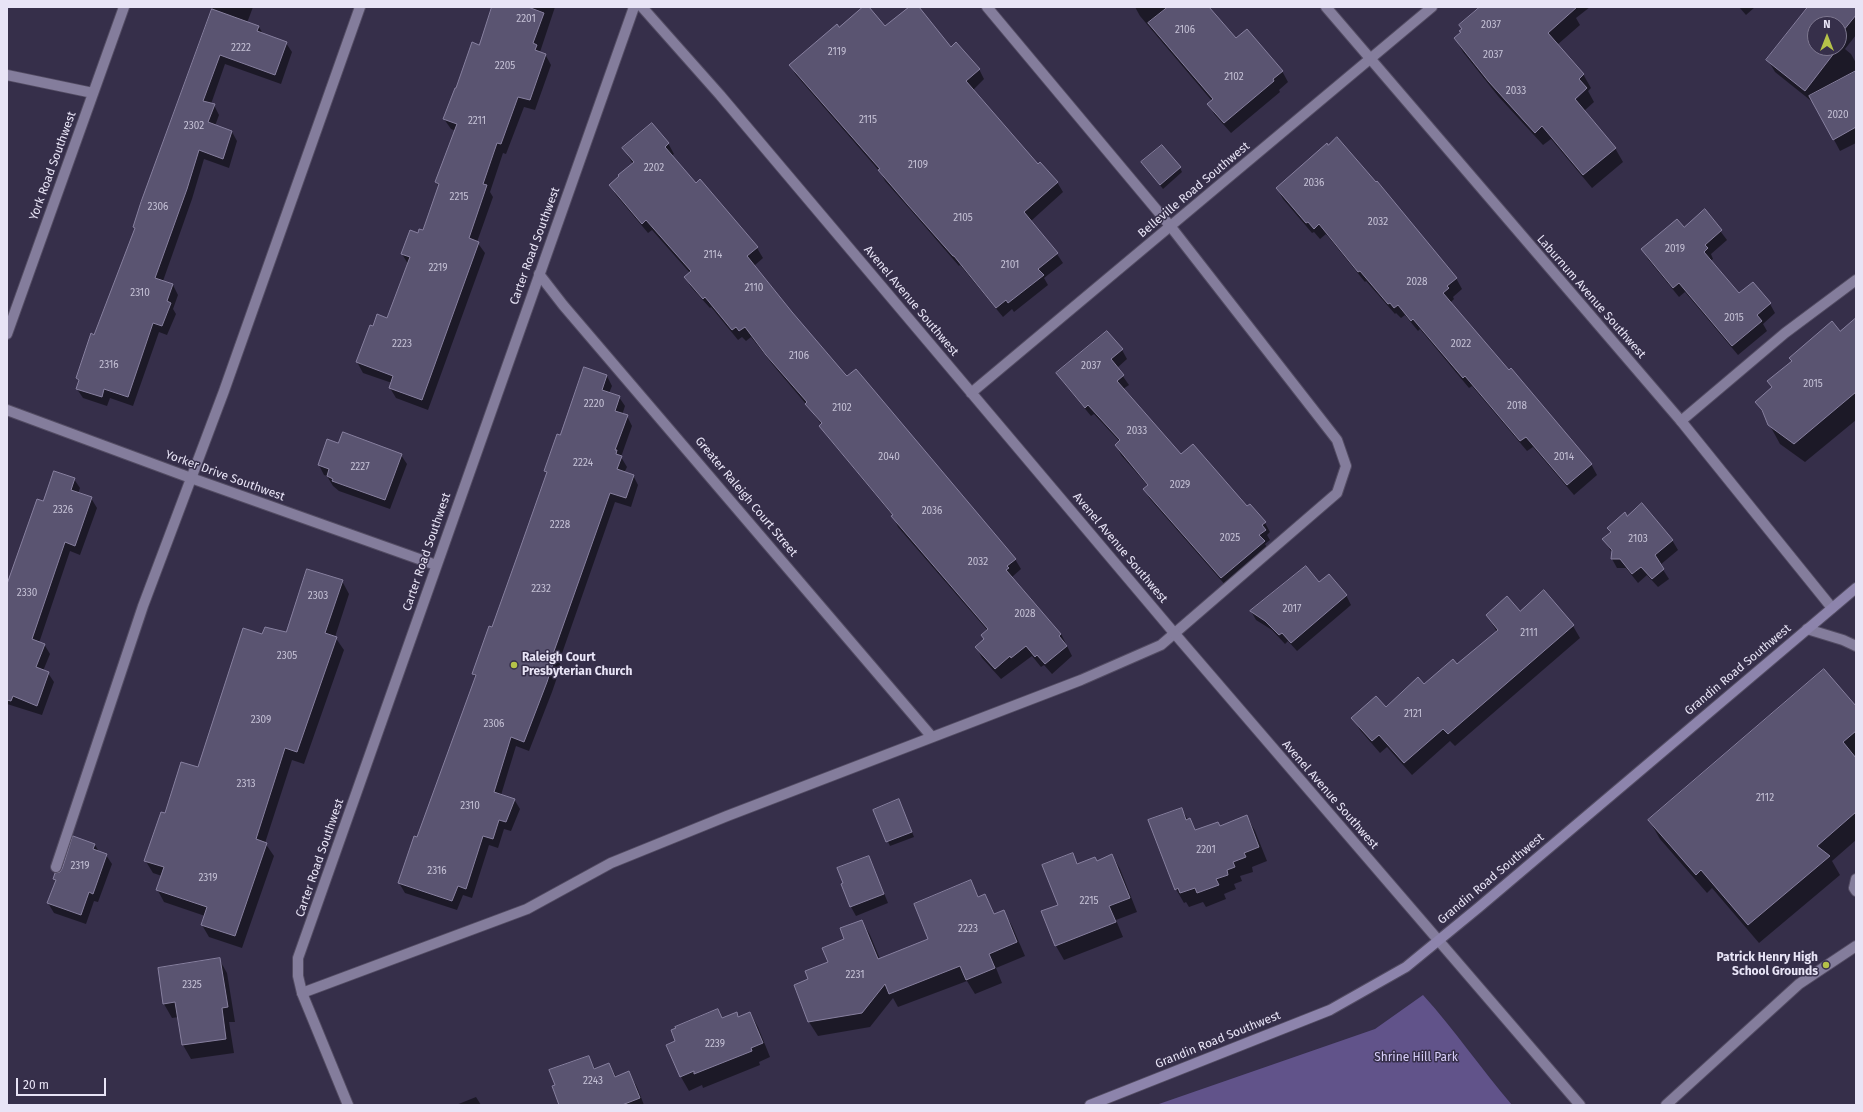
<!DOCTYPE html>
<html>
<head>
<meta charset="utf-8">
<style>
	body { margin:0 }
	#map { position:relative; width:1863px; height:1112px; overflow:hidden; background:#362f4a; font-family:"Fira Sans",sans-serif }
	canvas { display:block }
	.frame { position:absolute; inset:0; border:8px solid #e8e4f6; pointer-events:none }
	.north { position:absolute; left:1807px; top:16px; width:40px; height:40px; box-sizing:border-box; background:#362f4a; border:1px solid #7d778f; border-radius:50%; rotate:0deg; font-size:11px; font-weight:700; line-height:16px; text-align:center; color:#e8e4f6 }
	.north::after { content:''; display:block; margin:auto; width:14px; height:18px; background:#b5c249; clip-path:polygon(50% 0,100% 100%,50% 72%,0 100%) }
	.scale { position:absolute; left:16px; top:1078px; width:90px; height:18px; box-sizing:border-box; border:2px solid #e8e4f6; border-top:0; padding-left:5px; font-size:12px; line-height:14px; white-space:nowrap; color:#e8e4f6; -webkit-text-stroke:3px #362f4a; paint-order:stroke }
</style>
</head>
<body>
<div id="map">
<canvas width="1863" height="1112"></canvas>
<div class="frame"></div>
<div class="north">N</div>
<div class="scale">20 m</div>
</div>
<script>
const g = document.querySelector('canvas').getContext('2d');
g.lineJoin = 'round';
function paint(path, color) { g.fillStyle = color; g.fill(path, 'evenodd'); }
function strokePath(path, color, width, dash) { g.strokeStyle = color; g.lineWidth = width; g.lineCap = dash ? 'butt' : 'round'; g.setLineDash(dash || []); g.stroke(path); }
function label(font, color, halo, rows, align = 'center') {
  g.font = font + ' "Fira Sans",sans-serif'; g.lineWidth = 3; g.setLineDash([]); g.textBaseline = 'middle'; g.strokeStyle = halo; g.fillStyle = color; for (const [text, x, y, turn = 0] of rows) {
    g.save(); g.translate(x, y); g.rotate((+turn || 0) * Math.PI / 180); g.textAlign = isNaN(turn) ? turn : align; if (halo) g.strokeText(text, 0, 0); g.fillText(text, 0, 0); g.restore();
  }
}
const green = new Path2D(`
	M1423,995c32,35 58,74 89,110h-356l219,-76z`);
const shadow = new Path2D(`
	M213,7h40l-6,16 12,4 4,7 23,9 6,9 -11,32 -56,-20 -14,40 3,1 5,10 -4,11 17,6 5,9 -8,27 -25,-9 -12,40 -29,82 10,4 5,10 -5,14 3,5 -9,21 -8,-3 -26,74 -23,-8 -3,8 -24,-8 -6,-9 2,-6 -2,-5 58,-148 -1,-3 8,-25z
	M494,7h61l-15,45 5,2 6,11 -16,45 -11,-3 -18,47 -3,-1 -13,39 3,5 -16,45 8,11 -57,157 -32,-12 -6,-10 2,-5 -29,-10 -6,-11 16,-35 14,-8 21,-55 -6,-10 16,-20 6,-3 15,-44 -3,-5 20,-51 -5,-2 -7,-10 36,-73z
	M865,7h3l17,20 26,-20h7l33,41 28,21 5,10 -11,11 65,76 19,16 6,10 -32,29 26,33 6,9 -19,15 4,7 -34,27 -2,-3 -9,8 -43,-52 -1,1 -44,-51 -30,-34 -4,-8 -85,-98 -6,-10z
	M1135,7h72l29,33 46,31 6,11 -9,8 1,2 -49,41 -16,-18 -7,-11 4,-3 -72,-85z
	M1490,7h100l-14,11 4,7 -23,20 26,29 8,14 -3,3 6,11 -10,9 31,37 8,14 -31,26 -41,-49 -8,6 -45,-49 -35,-44 -8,-14zM1586,88v2l-14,13 -2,-2z
	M1739,7h16l-9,8z
	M1806,7h40l10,8v20l-11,14 6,5 5,9v80l-16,8 -25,-47 -40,-32 -7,-12 40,-51zM1815,24h24v24h-24z
	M668,143l6,11 -3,2 24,29 5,-4 57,67 6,10 -9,8 37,46 53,62 171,185 6,10 -9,8 1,2 48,55 11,22 -20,18 -8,-9 -3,2 -9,-11 -31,23 -19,-21 -6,-11 9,-8 3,-8 -90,-104 -5,-11 -66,-80 -5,-11 -16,-21 -33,-39 -22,-28 -5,4 -4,-4 -4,3 -27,-33 -1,1 -19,-21 -6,-10 5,-4 -38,-43 -4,3 -32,-38 -6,-10 23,-21 -10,-16z
	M1142,162l38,6 2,4 -19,17z
	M1277,188l179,90 6,11 -9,8 1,2 -4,4 141,161 6,11 -23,20 -41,-48 -6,4 -55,-65 -3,2 -49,-59 -2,2 -13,-16 -4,3 -5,-5 -1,1 -29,-33 -1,1 -39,-48 -6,5 -6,-7 -2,1 -29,-34z
	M1705,211l22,29 -16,14 2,5 -3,2 29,34 31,9 5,9 -12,11 4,7 -29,24 -53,-63 -6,5 -31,-38 -6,-10 42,-21z
	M1856,319v101l-51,42 -25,-18 -23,-42 15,-14 -3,-7 71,-49z
	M1122,350l5,9 -10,9 12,17 -6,4 58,66 84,68 5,9 -3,3 3,5 -5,4 4,7 -42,36 -77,-88 -6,-10 4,-3 -27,-31 -5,-10 4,-3 -26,-28 -3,2 -28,-34 -5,-9z
	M585,369l22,7 5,10 -3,7 10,4 6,9 -3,9 5,1 5,10 -11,31 6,10 -3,6 9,2 5,10 -7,22 -16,-5 -56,160 2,4 -9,26 -23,59 -13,-5 -15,49 13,4 6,10 -9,22 -7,-2 -6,19 -9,-3 -17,53 -9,-3 -6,15 -52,-17 -6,-10 19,-44 58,-161 -3,-4 19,-46 55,-154 -2,-3 16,-35z
	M339,445l62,10 6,9 -17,45 -51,-18 -6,-5 -6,-10 -3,-1 -5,-10z
	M74,479l6,9 -2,6 13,4 6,10 -17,47 -10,-4 -31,92 5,1 6,10 -7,17 5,2 6,9 -12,33 -35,-11v-119l36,-83z
	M1627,517l45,23 6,10 -18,15 9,14 -11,8 -11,-12 -9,8 -12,-15h-9l-5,-9v-6l-8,-14 7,-6 -3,-5z
	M342,581l7,13 -14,43 9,13 -40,114 -12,-4 -27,83 9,13 -32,92 -33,-11 -7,-12 3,-9 -41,-14 -7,-13 5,-13 -9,-3 -8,-13 21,-45 32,-47 64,-133 24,-2z
	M1319,584l27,11 5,10 -54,46 -9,-10 -3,3 -13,-14 -16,-10 -5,-9z
	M1520,613l53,13 7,12 -125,108 -5,-5 -38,34 -25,-28 -7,6 -20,-23 -7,-12 32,-10 39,-22 33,-21 40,-33 -10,-17z
	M1856,708v132l-24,21 8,14 -81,68 -47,-55 -5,5 -47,-54 -11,-19z
	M901,805l13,32 -24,9 -16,-35z
	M1181,809l15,22 24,-4 27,-10 8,14 12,30 -15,6 1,5 -13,4 2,5 -8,3 2,5 -12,5 2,5 -20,8 -3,-5 -14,5 -3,-5 -2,1 -8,-14z
	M95,845l4,7 7,3 6,9 -14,38 -4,-1 -8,23 -32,-11 -6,-10 8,-21 -2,-3z
	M1072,854l6,10 19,-2 15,-7 8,14 17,43 -21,8 7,17 -59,23 -8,-14 3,-40z
	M869,857l19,46 -32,13 -5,-9 -6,-23z
	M970,881l9,16 6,-2 10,20 9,-3 8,14 13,30 -29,12 6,15 -27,11 -8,-13 -69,26 -5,-9 -23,29 -52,9 -9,-14 1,-42 19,-18 16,-23 17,-18 8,14 10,24 49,-20z
	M219,959l8,14 8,49h-6l5,31 -43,6 -8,-14 -4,-28 -7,1 -8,-14z
	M718,1010l5,9 13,-5 3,4 11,-5 8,14 12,30 -11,5 1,3 -57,23 -1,-3 -13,6 -8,-14 -14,-32 10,-3z
	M588,1057l8,13 13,-6 8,14 12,-5 8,14 7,18h-87l3,-1 -4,-18z
	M476,1097l5,8h-25z`);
const building = new Path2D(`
	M492,7h36l16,6 -11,30 4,2 -2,5 11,4 -16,46 -12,-3 -17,47 -4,-1 -14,41 4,1 -18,53 10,4 -57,158 -33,-12 4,-12 -37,-14 14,-37 3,1 4,-12 10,4 23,-61 -9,-3 9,-24 8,3 1,-4 4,1 16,-46 -4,-2 22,-58 -14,-5 12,-31h1l16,-46 7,3z
	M863,7h6l16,19 24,-19h10l32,40 5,-5 24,27 -14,12 72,83 2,-2 18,20 -34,30 34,41 -20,16 6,6 -36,28 -2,-3 -10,8 -42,-52h-1l-45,-51 -30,-35 2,-1 -91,-104 48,-41 2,3z
	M1168,7h41l27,31 11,-9 36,42 -10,8 1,2 -50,42 -17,-19 6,-5 -65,-76z
	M1480,7h97l-29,26 36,41 -5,5 8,9 -12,11 41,49 -33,27 -41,-49 -7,7 -46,-51 -35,-44 7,-6 -2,-1 3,-2 -3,-4z
	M1808,7h48v8l-17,21v-12h-24v24h23l-33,43 -39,-31z
	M212,9l47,17 -2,5 30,11 -12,33 -55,-20 -17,46 12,3 -7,18 24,9 -9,28 -24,-9 -12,39 -32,89 18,6 -6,17 4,2 -9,23 -9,-3 -25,74 -24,-8 -2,8 -26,-8 3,-9 -3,-2 15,-45 3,2 41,-107 -2,-1 8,-25z
	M1856,71v56l-23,13 -24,-44z
	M652,123l17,20 -4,4 31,36 4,-4 58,68 -11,9 45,56 53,62 2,2 9,-7 160,190 -9,7 2,2 -3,2 55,64 -2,2 8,10 -22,18 -8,-9 -2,2 -9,-11 -15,12 -1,-2 -15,13 -20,-22 9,-8 -3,-4 7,-6 -97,-113 2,-1 -74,-89 3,-3 -17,-19 2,-2 -41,-47 -21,-28 -6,4 -3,-4 -4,3 -27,-33 -2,2 -19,-22 7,-6 -45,-51 -4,4 -33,-39 10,-9 -1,-1 16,-13 -12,-14z
	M1337,137l39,45 1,-1 80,97 -10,8 2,2 -6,5 66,77 2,-2 81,96 -25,21 -41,-48 -6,4 -55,-65 -2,2 -50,-59 -2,2 -13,-16 -4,3 -4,-5 -2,1 -28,-33 -2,1 -39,-48 -5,5 -6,-7 -2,1 -30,-35 51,-45 1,2z
	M1162,145l19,22 -21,18 -19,-23z
	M1705,209l17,21 -17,15 3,3 -4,4 35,41 14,-11 18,21 -14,12 5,6 -30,25 -53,-63 -6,5 -32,-39 36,-30 7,8z
	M1856,318v74l-62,52 -26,-19 -6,-15 -7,-8 17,-15 -5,-6 25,-20 -3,-3 43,-37 8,10z
	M1107,331l16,18 -12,10 13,16 -7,6 64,73 12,-10 54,62 3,-2 16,18 -4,3 4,5 -7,5 6,6 -44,37 -78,-89 5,-4 -33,-40 5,-5 -32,-35 -3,3 -29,-35z
	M584,367l23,8 -5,15 18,6 -5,15 13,4 -13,35h2l-1,4 6,2 -5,13 17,6 -8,23 -16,-5 -57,161 3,1 -9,27 -23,60 -13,-5 -17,55 21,7 -9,23 -7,-2 -6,19 -10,-3 -17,53 -8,-3 -6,15 -54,-18 16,-47 3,1 59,-162 -4,-1 17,-48 3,1 25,-70 30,-85 -3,-1 13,-37 3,1z
	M343,432l59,22 -17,46 -53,-19 1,-2 -6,-3 2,-7 -11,-4 9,-26 11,4z
	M54,471l21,7 -4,12 21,7 -17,49 -10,-4 -33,97 13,5 -9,23 13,5 -12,34 -24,-10 -2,5 -4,-1v-116l30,-85 6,2z
	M1642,503l31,37 -18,15 9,14 -12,10 -11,-12 -9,7 -12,-15h-9l1,-9 -10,-11 9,-7 -4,-4 18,-16 2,4z
	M1306,566l13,16 10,-8 18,21 -56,48 -9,-10 -3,2 -14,-14 -15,-10z
	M307,569l36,11 -18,53 12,4 -40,115 -12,-4 -29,91 11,4 -32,93 -34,-11 6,-18 -51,-17 8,-23 -20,-6 17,-49 4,1 16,-51 17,5 45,-139 19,6 3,-7 21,5z
	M1544,590l30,35 -126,109 -5,-5 -39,34 -25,-28 -7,6 -21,-23 25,-22 10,11 32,-30 6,7 29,-25 4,5 41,-34 -12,-15 21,-19 13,15z
	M1824,669l32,37v25l-13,11 13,16v54l-39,34 13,10 -82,69 -47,-55 -5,5 -48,-55z
	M899,799l13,33 -26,10 -13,-32z
	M1182,808l4,12 4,-2 5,12 23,-8 2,4 27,-11 12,32 -15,6 2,4 -13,5 2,5 -8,3 1,5 -12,4 3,6 -22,8 -2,-5 -15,5 -2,-5 -3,2 -27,-70z
	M73,836l22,8 -2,5 14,5 -14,40 -4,-2 -8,23 -34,-12 9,-23 -3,-1 2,-6 5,-1 2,-3z
	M1073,853l4,11 18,-7 2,4 15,-7 18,44 -21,8 7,16 -61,24 -14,-35 17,-6 -16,-40z
	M869,856l15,38 -34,13 -9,-23 2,-1 -6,-15z
	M971,880l7,17 7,-3 9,20 10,-4 13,32 -28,12 6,14 -29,12 -6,-14 -71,28 -4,-10 -23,29 -54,9 -14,-37 14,-6 -3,-8 23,-9 -6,-14 22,-9 -4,-11 22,-8 16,39 50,-20 -14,-35z
	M220,958l8,49 -6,1 4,31 -44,6 -7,-43 -12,2 -5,-36z
	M718,1009l4,9 15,-6 1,5 12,-5 13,31 -12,5 1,3 -58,23v-3l-14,6 -14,-32 9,-4 -4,-11 5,-2 -1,-1z
	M589,1056l5,13 15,-6 6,14 14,-6 11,27 -18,7h-63l-7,-19 3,-1 -6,-15z`);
const lane = new Path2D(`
	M539,274l24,31 369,432
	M1681,421l104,-88 71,-53
	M1807,629l36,11 13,6
	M56,867l87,-261 81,-215 136,-384
	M1856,879l-2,9 2,3
	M302,993l225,-84 84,-46 116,-47 354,-136 80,-35 176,-152 9,-27 -9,-26 -166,-213 -184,-220
	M1666,1105l133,-121 57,-38`);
const street = new Path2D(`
	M642,7l78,88 455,539 405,471
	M1326,7l355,414 151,187
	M7,75l86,18
	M7,334l117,-327
	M971,393l461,-386
	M7,410l184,68 245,87
	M348,1105l-46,-112 -4,-17v-18l336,-951`);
const secondary = new Path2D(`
	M1090,1105l240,-95 76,-43 72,-59 378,-320`);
const markers = [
	[514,665,4,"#b5c249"],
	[1826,965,4,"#b5c249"]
];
const numberNames = [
	["2201",526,19],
	["2037",1491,25],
	["2106",1185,30],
	["2222",241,48],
	["2119",837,52],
	["2037",1493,55],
	["2205",505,66],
	["2102",1234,77],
	["2033",1516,91],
	["2020",1838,115],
	["2115",868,120],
	["2211",477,121],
	["2302",194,126],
	["2109",918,165],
	["2202",654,168],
	["2036",1314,183],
	["2215",459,197],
	["2306",158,207],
	["2105",963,218],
	["2032",1378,222],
	["2019",1675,249],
	["2114",713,255],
	["2101",1010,265],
	["2219",438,268],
	["2028",1417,282],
	["2110",754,288],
	["2310",140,293],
	["2015",1734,318],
	["2223",402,344],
	["2022",1461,344],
	["2106",799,356],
	["2316",109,365],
	["2037",1091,366],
	["2015",1813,384],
	["2220",594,404],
	["2018",1517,406],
	["2102",842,408],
	["2033",1137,431],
	["2040",889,457],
	["2014",1564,457],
	["2224",583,463],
	["2227",360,467],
	["2029",1180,485],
	["2326",63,510],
	["2036",932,511],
	["2228",560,525],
	["2025",1230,538],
	["2103",1638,539],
	["2032",978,562],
	["2232",541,589],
	["2330",27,593],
	["2303",318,596],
	["2017",1292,609],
	["2028",1025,614],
	["2111",1529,633],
	["2305",287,656],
	["2121",1413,714],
	["2309",261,720],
	["2306",494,724],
	["2313",246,784],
	["2112",1765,798],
	["2310",470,806],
	["2201",1206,850],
	["2319",80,866],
	["2316",437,871],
	["2319",208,878],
	["2215",1089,901],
	["2223",968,929],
	["2231",855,975],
	["2325",192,985],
	["2239",715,1044],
	["2243",593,1081]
];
const streetNames = [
	["York Road Southwest",53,166,-70],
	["Belleville Road Southwest",1194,190,-40],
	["Carter Road Southwest",535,246,-70],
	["Laburnum Avenue Southwest",1591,297,49],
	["Avenel Avenue Southwest",911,301,50],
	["Yorker Drive Southwest",225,476,20],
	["Greater Raleigh Court Street",746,497,50],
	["Avenel Avenue Southwest",1120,548,50],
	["Carter Road Southwest",427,552,-71],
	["Grandin Road Southwest",1738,670,-40],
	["Avenel Avenue Southwest",1330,795,49],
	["Carter Road Southwest",320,858,-71],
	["Grandin Road Southwest",1491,879,-40],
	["Grandin Road Southwest",1218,1040,-22]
];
const poiNames = [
	["Raleigh Court",522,658],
	["Presbyterian Church",522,672],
	["Patrick Henry High",1818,958,"right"],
	["School Grounds",1818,972,"right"]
];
const parkNames = [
	["Shrine Hill Park",1416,1058]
];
paint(green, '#61538a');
paint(shadow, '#0007');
paint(building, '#5a5471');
strokePath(building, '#87809f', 1);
strokePath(lane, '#534c63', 12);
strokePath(street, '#534c63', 12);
strokePath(secondary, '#534c63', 12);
strokePath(lane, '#847d9c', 10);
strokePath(street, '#847d9c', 10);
strokePath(secondary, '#8d84ac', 10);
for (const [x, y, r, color] of markers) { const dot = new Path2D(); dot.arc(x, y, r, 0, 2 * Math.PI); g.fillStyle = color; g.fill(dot); strokePath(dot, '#362f4a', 1.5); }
label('10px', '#c4c0d5', null, numberNames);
label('12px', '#e8e4f6', '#362f4a', streetNames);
label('bold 12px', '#e8e4f6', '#362f4a', poiNames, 'left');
label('12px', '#d9d0fb', '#362f4a', parkNames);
</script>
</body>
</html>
